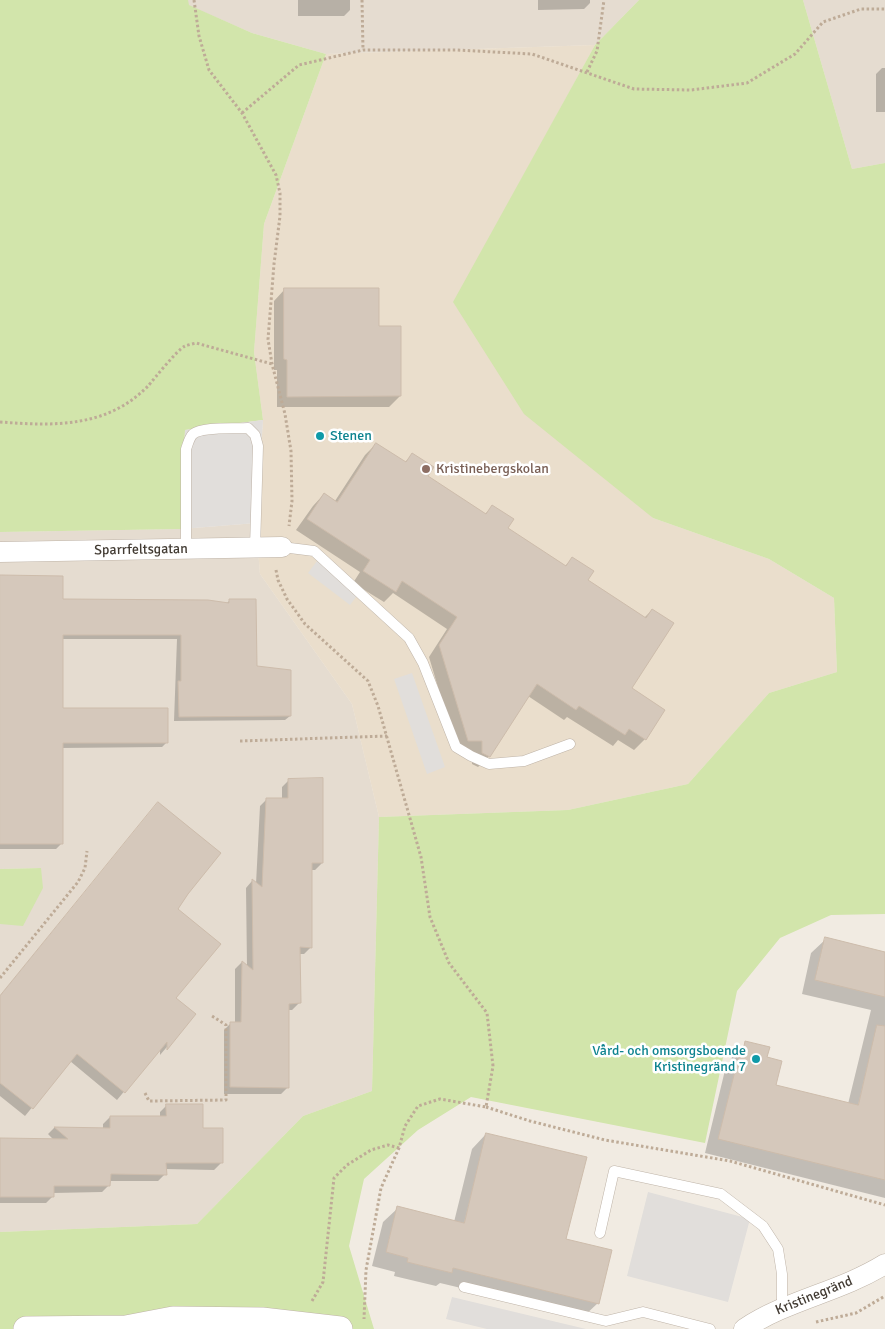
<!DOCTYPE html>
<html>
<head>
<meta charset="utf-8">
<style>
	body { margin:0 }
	canvas { display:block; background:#f1ebe2 }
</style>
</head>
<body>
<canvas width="885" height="1329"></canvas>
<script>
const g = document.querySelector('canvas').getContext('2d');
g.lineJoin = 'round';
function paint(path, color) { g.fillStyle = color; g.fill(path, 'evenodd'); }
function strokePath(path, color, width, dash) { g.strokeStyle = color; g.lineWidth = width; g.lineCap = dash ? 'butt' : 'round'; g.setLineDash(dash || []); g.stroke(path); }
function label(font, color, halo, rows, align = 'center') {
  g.font = font + ' Signika,sans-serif'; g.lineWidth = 5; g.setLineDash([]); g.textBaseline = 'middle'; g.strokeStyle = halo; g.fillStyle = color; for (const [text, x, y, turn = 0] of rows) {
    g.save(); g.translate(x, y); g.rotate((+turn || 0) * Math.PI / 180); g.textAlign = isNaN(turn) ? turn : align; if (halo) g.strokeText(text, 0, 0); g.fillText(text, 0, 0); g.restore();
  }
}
const residential = new Path2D(`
	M188,0h451l-44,45 -269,9 -74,-21 -64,-28z
	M803,0h82v163l-33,6z
	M256,523l4,51 92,130 27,113 -7,274 -69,25 -106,108 -197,8v-308h10l30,-56 -40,1v-337l181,-3z`);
const education = new Path2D(`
	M595,45l-141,258 199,215 116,41 65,39 3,74 -68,21 -81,91 -120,26 -189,7 -27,-113 -92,-130 -4,-51 7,-103 -9,-68 10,-128 62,-170z`);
const green = new Path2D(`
	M0,0h188l1,5 63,28 74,21 -62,170 -10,128 9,68 -78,10 -4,99 -181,3z
	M639,0h164l49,169 33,-6v751l-54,1 -51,23 -43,53 -32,152 -234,-46 -53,33 -54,49 -15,67 25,83h-374v-97l197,-8 106,-108 69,-25 7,-274 189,-7 120,-26 81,-91 68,-21 -3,-74 -65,-39 -116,-41 -129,-104 -71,-112 142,-257z
	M41,868l2,20 -20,38 -23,-2v-55z`);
const parking = new Path2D(`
	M263,420l-7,103 -75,6 4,-99z
	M317,561l42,32 -9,12 -42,-32z
	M412,673l33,94 -18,7 -33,-95z
	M648,1192l102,27 -22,83 -101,-26z
	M452,1297l134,32h-99l-41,-10z`);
const shadow = new Path2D(`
	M298,0h52v10l-6,6h-46z
	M538,0h52v3l-6,6 -46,1z
	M882,68h3v44h-9v-38z
	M285,289l92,38 23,69 -11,11h-112v-37h-3v-69z
	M376,444l28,19 9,-9 14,23 57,38 9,-9 13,22 58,39 8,-8 14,22 58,37 8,-8 -22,78 15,51 -11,11 -16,-10 -5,6 -46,-29 -3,3 -36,-24 -39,60 -11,11 -6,-3v-12l-15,-1 -28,-94 18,-28 -54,-36 -9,9 -31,-19 7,-11 -64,-42 17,-24 11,-12 11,7 30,-46z
	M0,577l61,24 165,3 4,-4 25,67 35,49 -5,4 -111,1 3,-82h-116v71l106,32 -5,5 -101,1v96l-5,5h-56z
	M289,780l33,83 -7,7h-4v77l-7,7h-5v49l-7,7h-4v77l-7,7h-57v-64l7,-7h4v-54l7,-7 5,5 -1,-79 6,-7 4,3 4,-78 7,-7h15v-12z
	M158,804l29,89 -10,16 -3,89 20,17 -34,40v-7l-43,52 -47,-39 -45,55 -25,-20v-100z
	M826,939l59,14v245l-180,-45 21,-87 5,-4 1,-5 14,-14 20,15 8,28 74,18 23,-94 -69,-16 9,-41z
	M167,1105l35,24 19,34 -7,7 -49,-1v5l-7,7h-49v4l-7,7 -49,1v3l-7,7h-46v-64l54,1 -6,-6 6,-6 49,1v-5l7,-7h50v-5z
	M486,1134l79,106 33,63 -15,14 -143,-34 -4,3 -42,-10 1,-4 -23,-6 11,-44 15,-14 56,14 18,-73z`);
const building = new Path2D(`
	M284,288h95v38h22v70l-114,1v-37l-3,-1z
	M376,443l30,19 6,-9 22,14 -6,9 58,38 6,-9 22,14 -6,9 58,38 6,-9 22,14 -6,9 58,38 6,-9 22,14 -42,65 33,22 -19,30 -17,-11 -4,6 -46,-29 -3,4 -39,-26 -47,73 -8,-4v-12h-14l-29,-96 18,-28 -55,-36 -6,11 -33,-21 7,-11 -63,-41 17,-26 13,9z
	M0,575l63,1v23l145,1 21,3v-4h27l1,67 34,4v46l-112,1 -1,-36h3v-46h-118v73h105v35h-105v101h-63z
	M323,778v85h-11v85l-12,-1 1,56 -12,1v84l-59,-1v-65h11l1,-61 11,9 -1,-91 10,8 4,-89h22v-19z
	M158,802l63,51 -33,41 -10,15 43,35 -45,54 20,16 -29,36v-8l-42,51 -48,-39 -44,55 -33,-26v-87z
	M825,937l60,15v45l-70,-17z
	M877,1025l8,1v154l-167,-41 22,-88h3l2,-10 25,6 -3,10 15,4 -6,24 82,20z
	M166,1104h37v24h20v35h-57l1,12 -56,-1 -1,12h-56v11h-54v-59l68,1 -14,-12 56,1v-12h56z
	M486,1133l101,24 -21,82 46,11 -13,54 -146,-36 -1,5 -45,-11 1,-4 -22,-6 11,-46 67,17z`);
const path = new Path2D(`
	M194,0l5,36 10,34 33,43 34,62 4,18v23l-6,48 -6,75 4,25 13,50 6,37 1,50 -3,25
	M362,0l1,50
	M587,72l10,-21 7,-51
	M242,113l57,-48 64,-15h94l75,4 102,35 57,1 56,-7 48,-29 28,-32 38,-13h24
	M0,422c54,4 107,6 148,-36 7,-8 29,-36 37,-40 3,-1 7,-2 11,-3l76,21
	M276,570l2,10 9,19 18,25 63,57 10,25 43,151 9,60 19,46 38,50 6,53 -7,41 -46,-8 -22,7 -13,20 -6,22 -18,40 -15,82 -2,49
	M240,741l147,-5
	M0,978l78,-96 7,-14 2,-17
	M145,1093l4,8 77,-1v-75l-14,-9
	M486,1107l44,14 75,19 125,21 155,44
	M312,1301l11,-19 11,-104 13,-13 24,-15 17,-5 11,3
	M816,1322l40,-9 29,-17`);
const service = new Path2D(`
	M282,547l32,4 95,87 14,25 33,84 15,9 18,8 35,-3 46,-17
	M186,549v-100c2,-5 3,-11 7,-15 10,-8 41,-5 55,-6l7,7 3,11 -3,102
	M600,1233l14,-62 107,23 42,32 15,23 4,25v34
	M464,1287l142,34 37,-9 67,17`);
const minor = new Path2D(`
	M0,552l282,-5
	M744,1329c43,-29 96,-37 141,-65`);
const tertiary = new Path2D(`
	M26,1329l100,-1 47,-9 89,1 78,9`);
const markers = [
	[320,436,5,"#0f9aa8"],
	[426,469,5,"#8d6e63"],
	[756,1059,5,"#0f9aa8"]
];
const cultureNames = [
	["Stenen",330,436],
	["Vård- och omsorgsboende",746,1051,"right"],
	["Kristinegränd 7",746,1067,"right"]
];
const educationNames = [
	["Kristinebergskolan",436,469]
];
const streetNames = [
	["Sparrfeltsgatan",141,550,-1],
	["Kristinegränd",814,1296,-22]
];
paint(residential, '#e5dcd0');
paint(education, '#eadecc');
paint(green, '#d2e5ab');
paint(parking, '#e1dedb');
paint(shadow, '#0003');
paint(building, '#d5c8bb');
strokePath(building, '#cdbcab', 1);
strokePath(service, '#bfb4a8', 11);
strokePath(minor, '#bfb4a8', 21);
strokePath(tertiary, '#bfb4a8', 26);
strokePath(path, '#beab97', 3, [2.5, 2.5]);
strokePath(service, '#fff', 10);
strokePath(minor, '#fff', 20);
strokePath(tertiary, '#fff', 25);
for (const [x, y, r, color] of markers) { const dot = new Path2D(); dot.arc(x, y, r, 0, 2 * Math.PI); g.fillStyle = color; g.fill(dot); strokePath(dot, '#fff', 2); }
label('14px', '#0d838f', '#fff', cultureNames, 'left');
label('14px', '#785e54', '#fff', educationNames, 'left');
label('14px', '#423b33', '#fff', streetNames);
</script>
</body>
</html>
